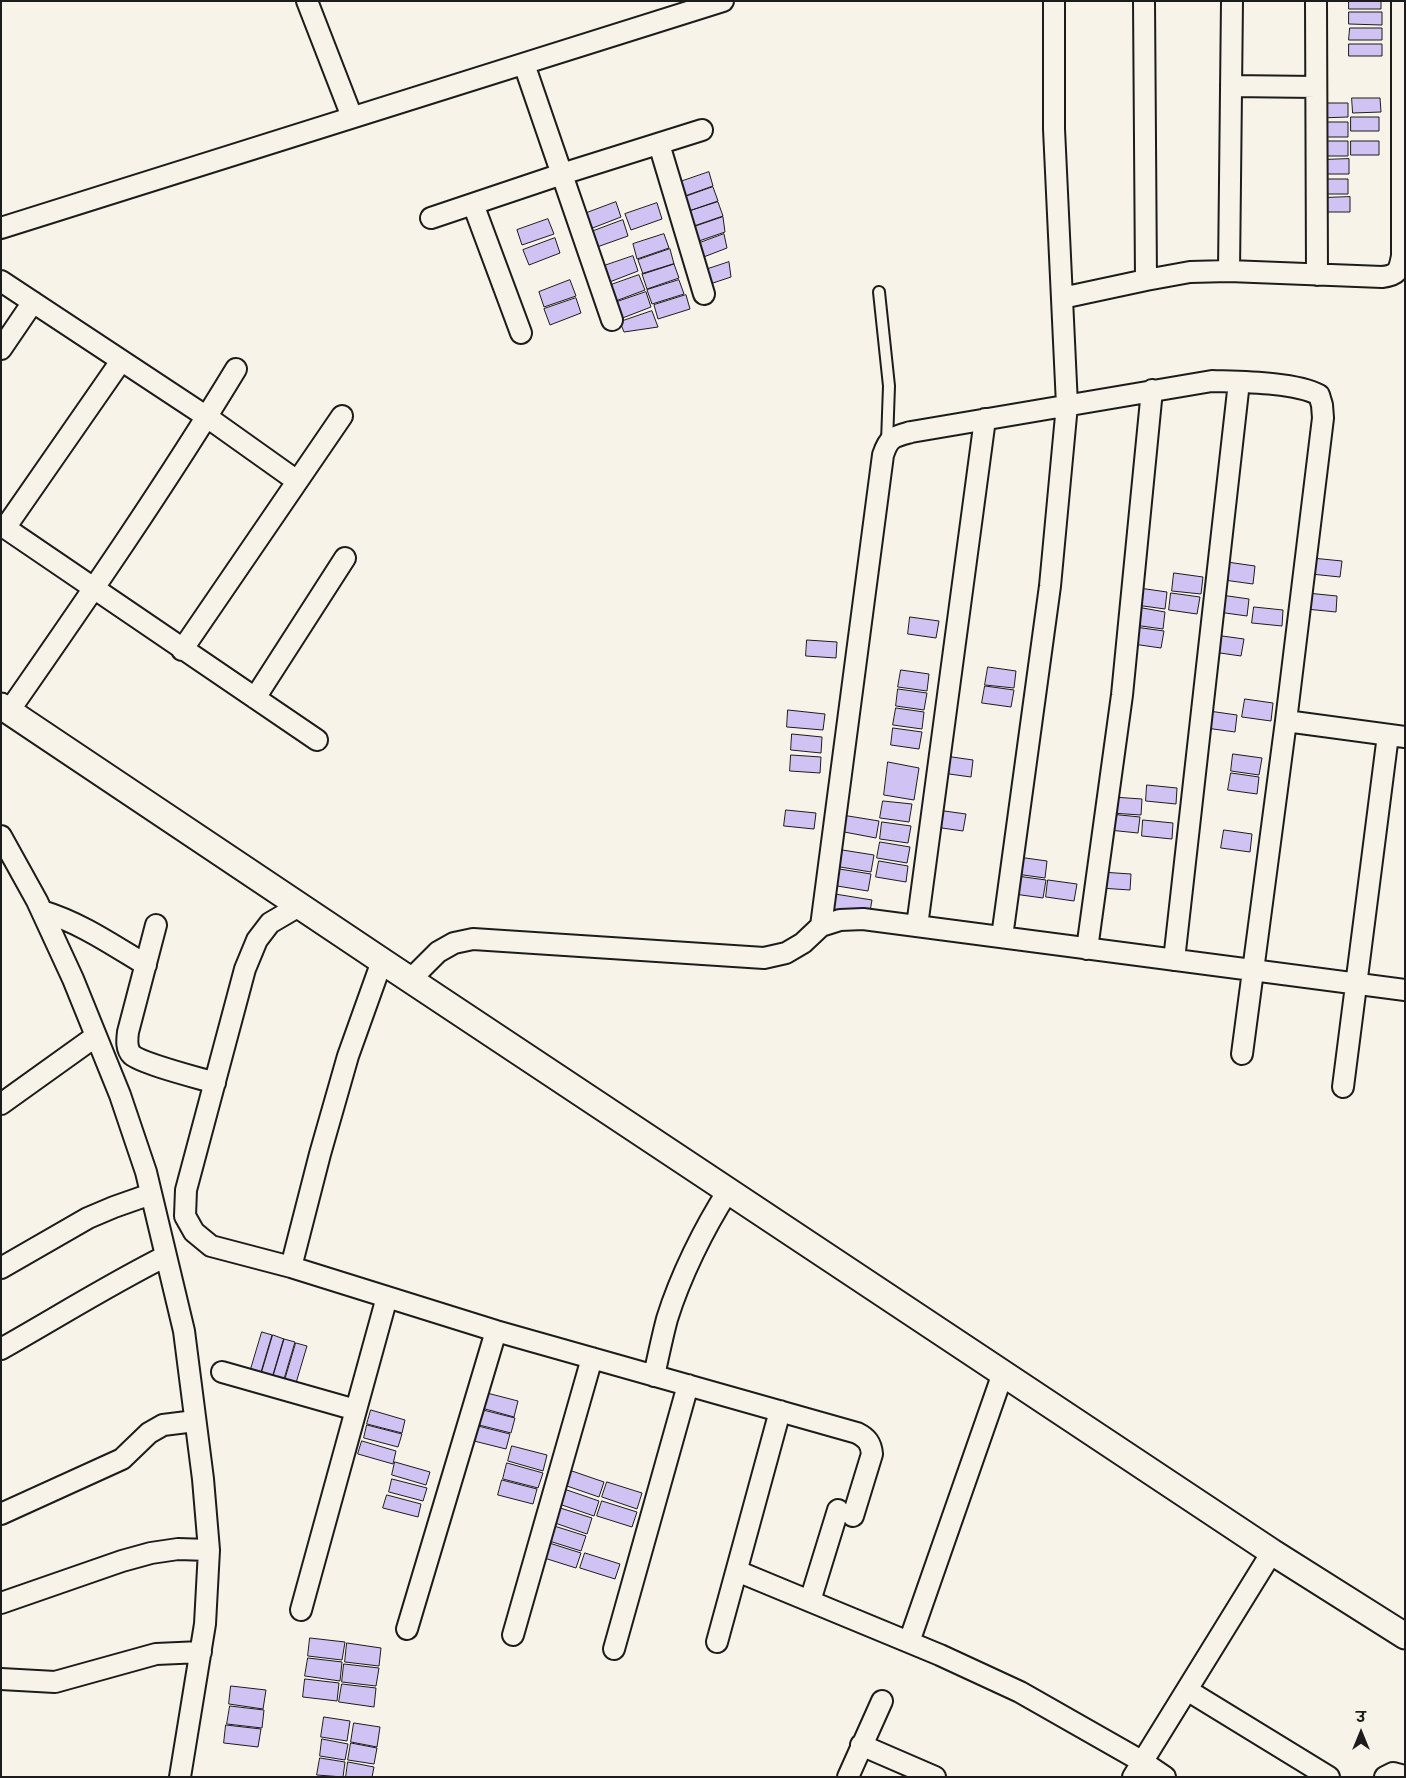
<!DOCTYPE html>
<html>
<head>
<meta charset="utf-8">
<style>
	body { margin:0 }
	#map { position:relative; width:1406px; height:1778px; overflow:hidden; background:#f7f3e8; font-family:"Comic Neue","Playpen Sans Deva",sans-serif }
	canvas { display:block }
	.frame { position:absolute; inset:0; border:2px solid #1c1c1c; pointer-events:none }
	.north { position:absolute; left:1336px; top:1708px; width:50px; height:50px; -webkit-text-stroke:4px #f7f3e8; paint-order:stroke; rotate:0deg; font-size:14px; font-weight:700; line-height:20px; text-align:center; color:#1c1c1c }
	.north::after { content:''; display:block; margin:auto; width:18px; height:22px; background:#1c1c1c; clip-path:polygon(50% 0,100% 100%,50% 72%,0 100%) }
</style>
</head>
<body>
<div id="map">
<canvas width="1406" height="1778"></canvas>
<div class="frame"></div>
<div class="north">उ</div>
</div>
<script>
const g = document.querySelector('canvas').getContext('2d');
g.lineJoin = 'round';
function paint(path, color) { g.fillStyle = color; g.fill(path, 'evenodd'); }
function strokePath(path, color, width, dash) { g.strokeStyle = color; g.lineWidth = width; g.lineCap = dash ? 'butt' : 'round'; g.setLineDash(dash || []); g.stroke(path); }
const building = new Path2D(`
	M1349,1h32v8h-32z
	M1349,12h33v13l-33,-1z
	M1350,28h32v12h-33z
	M1349,44h33v12h-33z
	M1352,98h28l1,14 -28,1z
	M1320,103h28v14l-28,1z
	M1351,117h28v14h-28z
	M1320,122h28v15h-28z
	M1320,141h28v15h-28z
	M1351,141h28v14h-28z
	M1349,159v15h-28v-14z
	M709,172l4,14 -31,11 -5,-14z
	M1320,179h28v15h-28z
	M713,187l5,14 -32,11 -4,-14z
	M1350,197v15h-28v-14z
	M616,202l5,15 -31,12 -6,-15z
	M718,202l5,14 -32,11 -4,-15z
	M657,203l5,16 -31,11 -6,-16z
	M723,217l2,15 -29,10 -5,-14z
	M548,219l6,15 -32,11 -5,-15z
	M623,220l5,16 -31,11 -6,-15z
	M664,234l5,14 -32,11 -4,-15z
	M724,234l3,14 -26,10 -4,-14z
	M555,238l5,15 -31,12 -6,-15z
	M670,249l4,15 -31,10 -5,-14z
	M633,256l5,15 -31,12 -6,-16z
	M729,262l2,15 -24,8 -5,-14z
	M674,264l5,14 -32,11 -5,-15z
	M639,275l6,15 -32,12 -5,-16z
	M570,280l6,16 -32,11 -5,-15z
	M679,280l5,14 -32,10 -5,-14z
	M646,292l5,15 -31,12 -6,-16z
	M686,295l4,14 -32,10 -4,-14z
	M576,298l5,15 -31,12 -6,-16z
	M652,311l6,16 -34,5 -4,-10z
	M1312,558l30,3 -2,16 -29,-3z
	M1227,562l28,4 -2,18 -29,-4z
	M1174,573l29,4 -2,17 -29,-3z
	M1139,588l28,4 -2,17 -29,-4z
	M1171,593l29,4 -3,17 -28,-4z
	M1307,593l30,3 -1,16 -30,-3z
	M1221,595l28,4 -2,17 -29,-4z
	M1137,607l28,5 -2,17 -29,-4z
	M1254,607l29,3 -1,16 -30,-3z
	M910,617l29,4 -3,17 -28,-4z
	M1135,627l29,4 -3,17 -28,-4z
	M1215,635l29,4 -3,17 -28,-4z
	M807,640l30,2 -1,16 -30,-2z
	M988,667l28,4 -2,17 -29,-3z
	M901,670l28,4 -2,17 -29,-4z
	M985,686l29,4 -3,17 -29,-4z
	M898,689l29,4 -3,17 -28,-4z
	M1245,699l28,4 -2,18 -29,-4z
	M896,708l28,4 -2,17 -29,-4z
	M788,710l37,4 -2,16 -36,-3z
	M1209,711l28,4 -2,17 -29,-4z
	M893,728l29,4 -3,17 -28,-4z
	M792,734l30,3 -1,16 -30,-3z
	M1233,754l29,4 -3,17 -28,-4z
	M791,755l30,2 -1,16 -30,-2z
	M945,756l28,4 -2,17 -29,-4z
	M888,762l31,6 -5,32 -30,-5z
	M1231,773l28,4 -2,17 -29,-4z
	M1147,785l30,3 -1,16 -30,-3z
	M1113,797l29,2 -1,16 -30,-2z
	M883,801l29,3 -3,18 -29,-4z
	M786,810l30,3 -2,16 -30,-3z
	M937,810l29,4 -3,17 -28,-4z
	M1110,814l30,3 -2,16 -29,-3z
	M842,815l37,6 -3,17 -37,-7z
	M1143,820l30,3 -1,16 -30,-3z
	M882,822l29,4 -3,17 -28,-4z
	M1224,830l28,4 -2,18 -29,-4z
	M880,842l30,5 -3,16 -30,-5z
	M836,849l38,6 -3,17 -37,-6z
	M1018,857l29,4 -2,17 -29,-4z
	M879,861l29,5 -2,16 -30,-5z
	M833,868l38,6 -3,17 -37,-6z
	M1101,872l30,2 -1,16 -30,-2z
	M1017,876l29,4 -3,18 -29,-4z
	M1048,880l29,4 -3,17 -28,-4z
	M835,894l37,6 -3,17 -37,-6z
	M262,1332l10,3 -11,37 -10,-3z
	M273,1335l11,4 -11,37 -11,-4z
	M284,1339l11,3 -11,37 -11,-3z
	M296,1343l11,3 -11,37 -11,-3z
	M483,1392l35,9 -4,16 -36,-10z
	M479,1409l36,9 -4,15 -36,-9z
	M371,1410l34,10 -3,13 -35,-9z
	M367,1425l35,9 -4,13 -34,-9z
	M474,1425l36,9 -4,15 -36,-9z
	M362,1441l34,10 -3,13 -35,-10z
	M512,1446l35,9 -4,16 -35,-10z
	M395,1462l35,10 -4,13 -34,-10z
	M507,1463l36,10 -5,15 -35,-9z
	M569,1470l35,12 -5,15 -35,-12z
	M392,1479l35,9 -4,13 -34,-9z
	M502,1480l35,9 -4,15 -35,-9z
	M607,1482l35,11 -5,16 -35,-12z
	M564,1489l35,12 -5,15 -35,-12z
	M387,1495l34,9 -3,13 -35,-9z
	M602,1501l35,11 -5,15 -35,-11z
	M557,1507l35,11 -5,16 -35,-12z
	M551,1525l35,11 -5,15 -35,-11z
	M546,1542l35,11 -5,15 -35,-11z
	M585,1553l35,11 -5,15 -35,-11z
	M310,1638l35,4 -3,18 -34,-4z
	M347,1643l34,5 -2,18 -34,-4z
	M308,1658l34,4 -2,19 -35,-5z
	M344,1664l35,4 -3,18 -34,-4z
	M305,1679l34,4 -2,18 -34,-4z
	M342,1684l34,4 -2,19 -35,-5z
	M231,1686l35,4 -3,19 -34,-5z
	M230,1706l34,4 -2,18 -35,-4z
	M324,1717l26,4 -3,20 -26,-4z
	M354,1723l26,4 -3,20 -26,-5z
	M226,1725l35,4 -3,18 -34,-4z
	M322,1739l26,5 -3,16 -25,-4z
	M351,1743l26,5 -3,16 -26,-4z
	M320,1758l25,4 -2,15 -26,-2z
	M348,1762l26,5 -2,10h-26z`);
const service = new Path2D(`
	M879,292l10,94 -2,56`);
const minor = new Path2D(`
	M307,1l45,116
	M1144,1l2,279
	M1316,1l1,274
	M524,64l88,256
	M1231,86l85,1
	M659,144l45,150
	M473,204l48,129
	M431,218l131,-44 140,-44
	M1,228l722,-227
	M1229,271l3,-270
	M1,281l206,136 90,64
	M1062,298l84,-18 44,-8 39,-1 153,6c16,-2 17,-6 20,-21v-255
	M1,349l32,-47
	M1,525l316,215
	M5,528l116,-167
	M182,650l160,-234
	M255,698l90,-140
	M9,711c78,-112 156,-225 227,-342
	M1286,721l119,16
	M1,836l36,65 36,78 47,116 26,77 38,159 19,148 6,71 -4,74 -25,153
	M299,906l-29,17 -13,17 -12,29 -59,221 -1,26 9,16 17,14 80,21 205,64 361,102c10,5 14,10 15,21l-19,62
	M42,911c39,12 69,33 104,54
	M156,925l-28,107c-1,8 -2,17 4,23 11,9 67,23 83,28
	M821,926l62,-471c6,-18 10,-18 28,-23l301,-51c28,1 83,1 107,14l3,10 1,13 -37,303 -44,333
	M917,926l68,-507
	M1002,937l48,-351 17,-181 -13,-276v-128
	M1087,949l35,-254 30,-305
	M1174,960l65,-578
	M410,980l28,-28 16,-9 19,-4 291,19 22,-5 17,-10 18,-17 19,-6 23,-1 542,71
	M1343,1087l45,-352
	M1,1104l95,-68
	M291,1267l29,-113 28,-98 34,-95
	M1,1268l87,-50 26,-11 37,-13
	M1,1349c55,-31 109,-65 165,-93
	M222,1372l134,38
	M654,1376c4,-19 8,-38 13,-57 13,-42 37,-91 61,-128
	M1,1514l121,-55 27,-26 14,-8 32,-4
	M737,1571l203,84 80,37 123,70 22,15
	M810,1601l28,-91
	M1,1603l121,-42 29,-8 27,-4 31,1
	M301,1610l86,-313
	M407,1629l89,-298
	M513,1635l79,-277
	M717,1642l63,-231
	M909,1642l94,-269
	M614,1649l74,-264
	M1,1679l54,3 101,-28 45,-2
	M1187,1690l142,87
	M861,1745l74,32
	M848,1777l34,-76
	M1133,1777l139,-225
	M1385,1777l8,-4 12,3`);
const tertiary = new Path2D(`
	M1,706l381,255 890,591 133,84`);
paint(building, '#d0c3f4');
strokePath(building, '#1c1c1c', 1);
strokePath(service, '#1c1c1c', 14);
strokePath(minor, '#1c1c1c', 24);
strokePath(tertiary, '#1c1c1c', 29);
strokePath(service, '#f7f3e8', 10);
strokePath(minor, '#f7f3e8', 20);
strokePath(tertiary, '#f7f3e8', 25);
</script>
</body>
</html>
